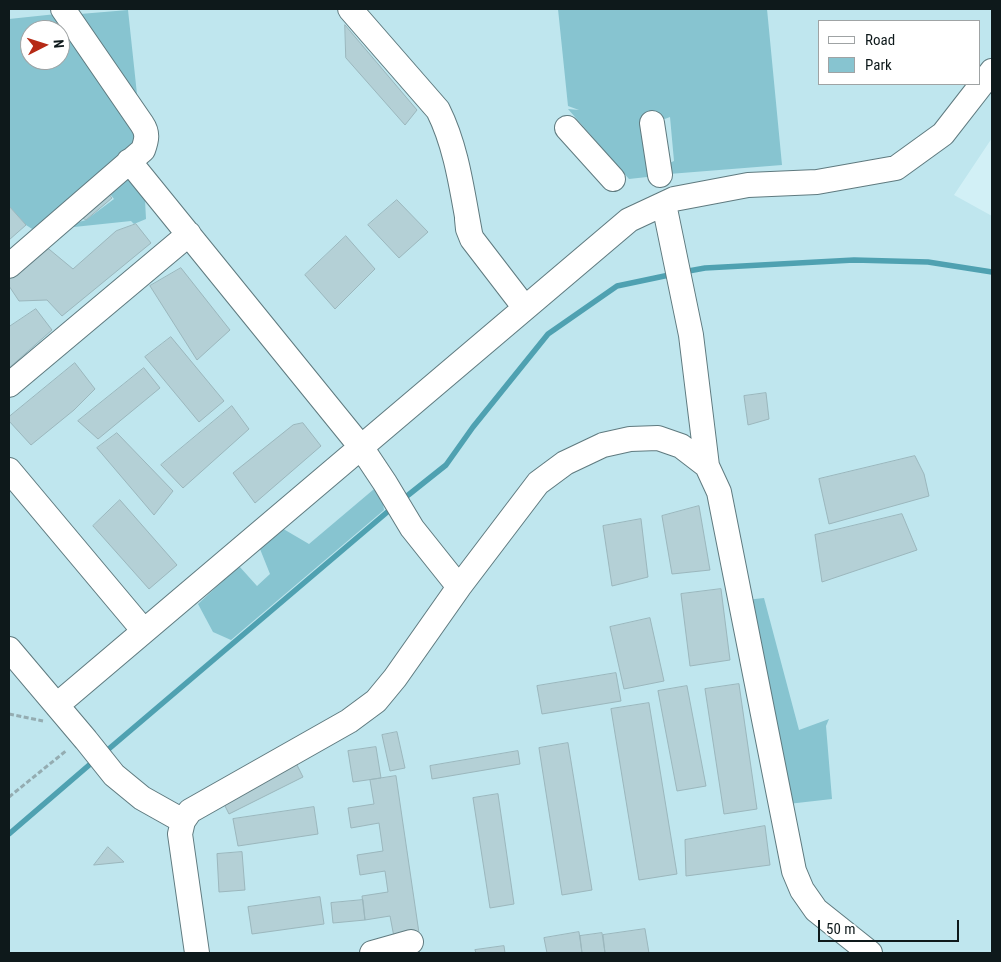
<!DOCTYPE html>
<html>
<head>
<meta charset="utf-8">
<style>
	body { margin:0 }
	#map { position:relative; width:1001px; height:962px; overflow:hidden; background:#d2f0f6; font-family:"Roboto Condensed",sans-serif }
	canvas { display:block }
	.frame { position:absolute; inset:0; border:10px solid #0e191b; pointer-events:none }
	.legend { position:absolute; left:818px; top:20px; width:162px; height:65px; box-sizing:border-box; background:#fff; border:1px solid #9fa3a4; margin:0; padding:6px 9px; list-style:none; font-size:15px; color:#0e191b }
	.legend li { display:flex; align-items:center; gap:10px; height:25px }
	.legend b { width:25px; border:1px solid #9fa3a4 }
	.north { position:absolute; left:20px; top:20px; width:50px; height:50px; box-sizing:border-box; background:#fff; border:1px solid #9fa3a4; border-radius:50%; rotate:85deg; font-size:14px; font-weight:700; line-height:20px; text-align:center; color:#0e191b }
	.north::after { content:''; display:block; margin:auto; width:18px; height:22px; background:#b62a16; clip-path:polygon(50% 0,100% 100%,50% 72%,0 100%) }
	.scale { position:absolute; left:818px; top:920px; width:141px; height:22px; box-sizing:border-box; border:2px solid #0e191b; border-top:0; padding-left:6px; font-size:15px; line-height:18px; white-space:nowrap; color:#0e191b; -webkit-text-stroke:4px #fff; paint-order:stroke }
</style>
</head>
<body>
<div id="map">
<canvas width="1001" height="962"></canvas>
<div class="frame"></div>
<ul class="legend">
<li><b style="height:6px;background:#fff"></b>Road</li>
<li><b style="height:14px;background:#87c4d0"></b>Park</li>
</ul>
<div class="north">N</div>
<div class="scale">50 m</div>
</div>
<script>
const g = document.querySelector('canvas').getContext('2d');
g.lineJoin = 'round';
function paint(path, color) { g.fillStyle = color; g.fill(path, 'evenodd'); }
function strokePath(path, color, width, dash) { g.strokeStyle = color; g.lineWidth = width; g.lineCap = dash ? 'butt' : 'round'; g.setLineDash(dash || []); g.stroke(path); }
const built = new Path2D(`
	M9,9h983v129l-38,57 38,21v737h-983zM820,21h160v63h-160zM30,30h30v30h-30z`);
const green = new Path2D(`
	M558,9h209l15,156 -113,9 -4,-9 9,-4 -4,-44 -8,3 -6,56 -27,3 -61,-70 11,1 -11,-4z
	M128,10l11,103 3,11 -13,42 15,14 2,39 -12,5 -3,-3 -76,8 31,-9 28,-21 -9,-11 -62,48 -17,-11 -17,-19v-187l57,-6 2,2zM30,30h30v30h-30z
	M380,484l4,26 -153,130 -18,-8 -15,-28 41,-38 18,20 13,-12 -12,-30 22,-17 29,17z
	M764,598l35,132 30,-11 -3,7 6,73 -44,5 -42,-204z`);
const stream = new Path2D(`
	M683,272l22,-4 149,-8 74,2 64,10
	M402,500l44,-35 27,-38 75,-93 69,-48 57,-12
	M104,753l288,-245
	M9,834l86,-74`);
const building = new Path2D(`
	M345,25l72,85 -12,15 -59,-67z
	M106,191l6,7 -26,22 -7,-4z
	M397,200l31,32 -29,26 -31,-33z
	M9,206l17,19 -17,15z
	M136,224l15,19 -89,73 -15,-16 -28,1 -10,-15v-8l35,-33 29,24 43,-38z
	M346,236l29,33 -40,40 -30,-34z
	M181,268l49,62 -33,30 -47,-74z
	M36,309l16,21 -43,38v-41z
	M171,337l53,64 -25,21 -54,-65z
	M75,363l20,26 -21,21 -43,35 -22,-24v-4z
	M144,368l16,20 -62,51 -20,-18z
	M766,393l3,26 -21,6 -4,-29z
	M232,406l17,23 -66,59 -22,-23z
	M303,423l18,23 -66,57 -22,-30 60,-48z
	M117,433l56,58 -19,24 -57,-67z
	M915,456l9,18 5,22 -100,28 -10,-45z
	M120,500l57,65 -28,24 -56,-63z
	M699,506l11,64 -38,4 -10,-58z
	M902,514l15,36 -95,32 -7,-47z
	M641,519l7,58 -36,9 -9,-60z
	M721,589l9,71 -40,6 -9,-72z
	M650,618l14,63 -40,8 -14,-62z
	M616,673l5,28 -79,13 -5,-28z
	M739,684l18,125 -33,5 -19,-125z
	M687,686l19,100 -29,5 -19,-100z
	M649,703l28,171 -38,6 -28,-171z
	M397,732l8,36 -15,3 -8,-36z
	M568,743l24,147 -30,5 -23,-147z
	M376,747l5,31 -28,4 -5,-31z
	M518,751l2,13 -88,15 -2,-13z
	M296,763l7,14 -74,37 -7,-14z
	M396,776l23,157 -25,4 -4,-21 -25,4 -3,-24 26,-4 -3,-21 -25,4 -3,-20 26,-4 -4,-28 -28,5 -3,-20 26,-4 -4,-24z
	M498,794l16,110 -24,4 -17,-110z
	M314,807l4,27 -80,12 -5,-27z
	M765,826l5,39 -84,11 -1,-36z
	M108,847l16,15 -30,3z
	M242,852l3,38 -26,2 -2,-38z
	M320,897l4,27 -72,10 -4,-27z
	M363,900l2,20 -32,3 -2,-20z
	M645,929l4,24h-44l-2,-18z
	M579,932l3,21h-35l-3,-15z
	M602,933l3,20h-23l-2,-17z
	M504,946l1,7h-29l-1,-3z`);
const path = new Path2D(`
	M9,714l34,7
	M9,797l58,-47`);
const minor = new Path2D(`
	M350,9l88,101c19,38 24,81 32,123
	M652,123l8,52
	M567,128l46,51
	M129,161l232,286 24,36 27,45 47,59
	M664,204l27,131 16,131
	M467,219l1,10 4,10 53,69
	M9,266l134,-116c4,-11 5,-17 -1,-26l-79,-115
	M9,385l180,-151
	M9,470l135,161
	M9,649l77,91 28,35 28,23 41,23
	M57,705l572,-485 45,-21 74,-14 69,-3 79,-14 47,-34 49,-63
	M197,953l-17,-119 3,-13 7,-10 159,-90 27,-20 19,-23 64,-91 79,-104 27,-20 38,-18 27,-6 28,-1 23,8 26,20 12,26 75,379 8,19 14,20 54,43
	M372,953l39,-11`);
paint(built, '#bfe6ee');
paint(green, '#87c4d0');
strokePath(stream, '#4fa1b1', 5.5);
paint(building, '#b4d0d6');
strokePath(building, '#9bb7bd', 1);
strokePath(minor, '#5f7a7f', 26);
strokePath(path, '#94acb1', 3, [5, 2.5]);
strokePath(minor, '#fff', 24);
</script>
</body>
</html>
